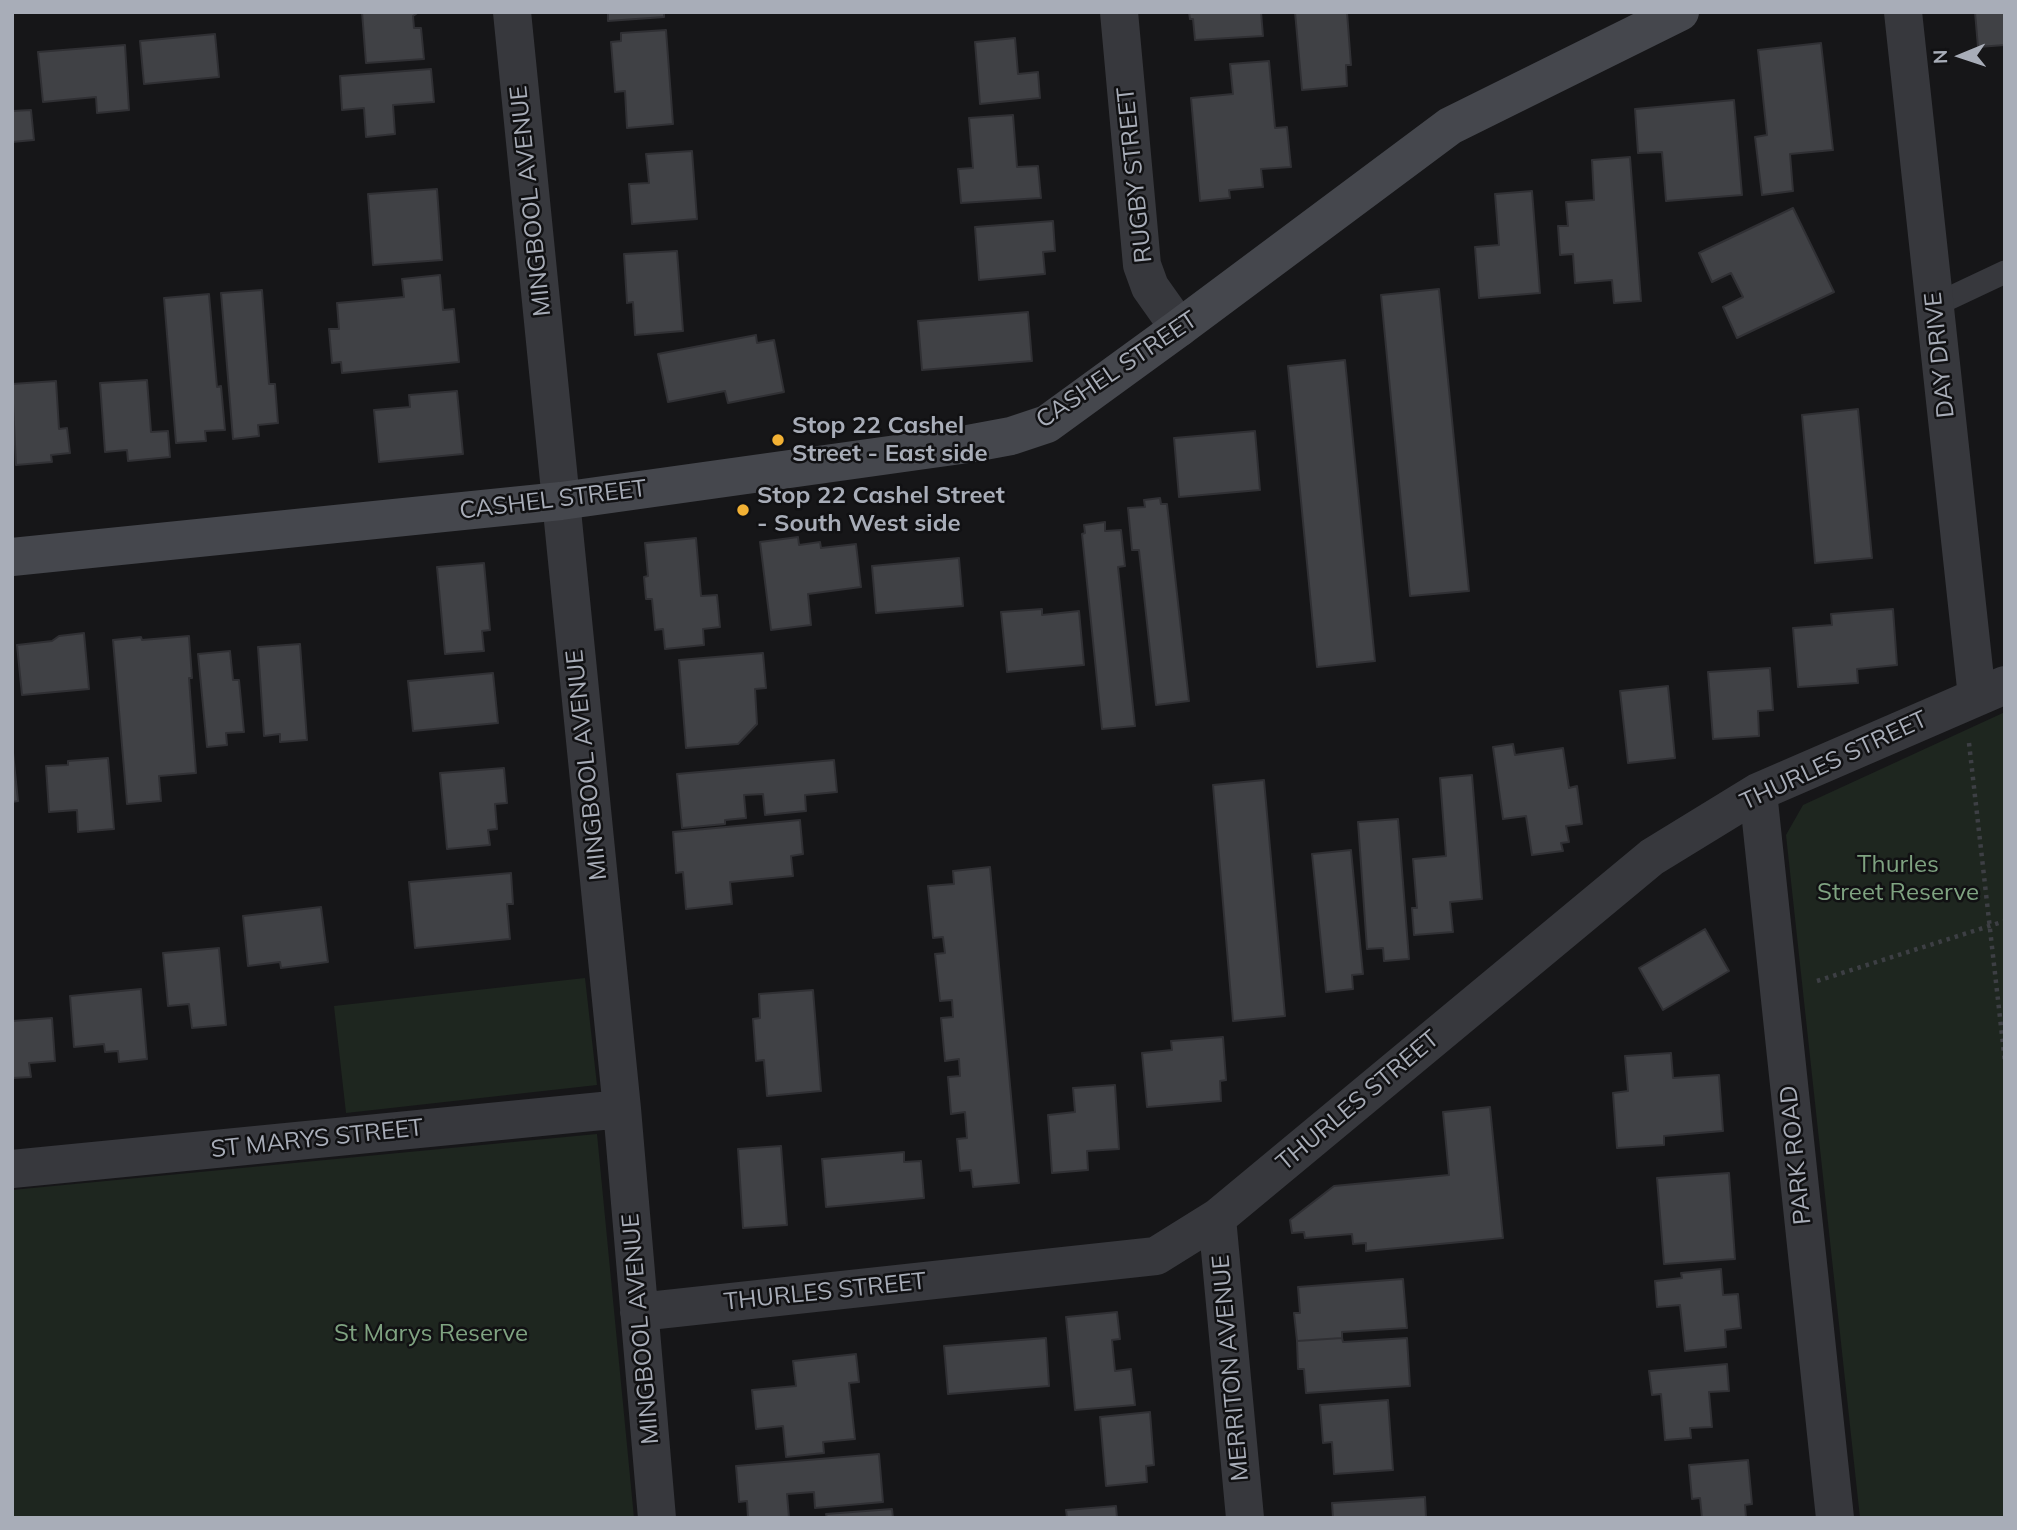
<!DOCTYPE html>
<html>
<head>
<meta charset="utf-8">
<style>
	body { margin:0 }
	#map { position:relative; width:2017px; height:1530px; overflow:hidden; background:#161618; font-family:Mulish,sans-serif }
	canvas { display:block }
	.frame { position:absolute; inset:0; border:14px solid #a8adb8; pointer-events:none }
	.north { position:absolute; left:1926px; top:21px; width:70px; height:70px; -webkit-text-stroke:5px #111113; paint-order:stroke; rotate:268deg; font-size:19px; font-weight:700; line-height:28px; text-align:center; color:#a8adb8 }
	.north::after { content:''; display:block; margin:auto; width:24px; height:32px; background:#a8adb8; clip-path:polygon(50% 0,100% 100%,50% 72%,0 100%) }
</style>
</head>
<body>
<div id="map">
<canvas width="2017" height="1530"></canvas>
<div class="frame"></div>
<div class="north">N</div>
</div>
<script>
const g = document.querySelector('canvas').getContext('2d');
g.lineJoin = 'round';
function paint(path, color) { g.fillStyle = color; g.fill(path, 'evenodd'); }
function strokePath(path, color, width, dash) { g.strokeStyle = color; g.lineWidth = width; g.lineCap = dash ? 'butt' : 'round'; g.setLineDash(dash || []); g.stroke(path); }
function label(font, color, halo, rows, align = 'center') {
  g.font = font + ' Mulish,sans-serif'; g.lineWidth = 5; g.setLineDash([]); g.textBaseline = 'middle'; g.strokeStyle = halo; g.fillStyle = color; for (const [text, x, y, turn = 0] of rows) {
    g.save(); g.translate(x, y); g.rotate((+turn || 0) * Math.PI / 180); g.textAlign = isNaN(turn) ? turn : align; if (halo) g.strokeText(text, 0, 0); g.fillText(text, 0, 0); g.restore();
  }
}
const green = new Path2D(`
	M2005,712v806h-145l-74,-683 17,-30z
	M585,978l12,107 -251,28 -12,-107z
	M597,1134l37,384h-622v-328z`);
const building = new Path2D(`
	M362,12h57l-6,4 1,12h7l3,31 -58,4z
	M608,12h56v5l-56,4z
	M1189,12h72l2,24 -68,4 -2,-21h-3z
	M1295,12h52l4,53h-5l1,21 -45,4z
	M1975,12h30v33l-27,2z
	M666,30l7,94 -46,4 -2,-37 -10,1 -4,-50 10,-1v-8z
	M215,34l4,43 -75,7 -4,-43z
	M1015,38l3,36 20,-2 2,26 -60,6 -5,-62z
	M1821,43l12,107 -43,4 3,37 -31,4 -7,-58 12,-2 -9,-85z
	M125,45l4,65 -32,3 -1,-16 -53,5 -5,-50z
	M1269,61l6,67 12,-1 4,40 -30,2 2,18 -34,3 1,8 -30,3 -9,-103 42,-4 -3,-30z
	M431,69l3,33 -41,3 2,29 -29,3 -2,-29 -22,2 -2,-34z
	M1734,100l8,95 -76,6 -4,-49 -24,1 -3,-44z
	M31,110l3,30 -22,2v-31z
	M1013,115l4,52 21,-1 3,32 -80,5 -3,-34 15,-1 -4,-50z
	M692,151l5,68 -65,5 -3,-40 20,-1 -3,-29z
	M1630,157l11,144 -27,2 -2,-23 -37,3 -2,-29 -13,1 -2,-29h10l-2,-24 28,-2 -2,-40z
	M437,189l5,71 -69,5 -5,-71z
	M1532,191l8,102 -61,5 -4,-51 24,-2 -4,-51z
	M1793,208l41,84 -97,46 -14,-31 20,-10 -12,-24 -19,9 -13,-29z
	M1053,221l2,30 -12,1 2,22 -66,6 -4,-53z
	M677,251l6,80 -48,4 -2,-33 -6,1 -3,-49z
	M440,275l3,35 11,-1 5,53 -117,11 -1,-11 -9,1 -3,-34h10l-2,-26 67,-6 -2,-18z
	M1439,289l30,302 -59,5 -29,-301z
	M262,290l7,94h6l3,39 -20,2 1,11 -26,3 -12,-146z
	M209,294l8,93 4,-1 4,44 -20,1 1,10 -30,2 -12,-145z
	M1028,312l4,49 -110,9 -4,-49z
	M756,335l1,8 17,-3 10,52 -56,11 -3,-12 -57,11 -10,-48z
	M1345,360l30,301 -58,6 -29,-301z
	M147,380l4,52 17,-1 2,26 -42,4 -1,-11 -22,2 -5,-69z
	M56,381l3,48 8,-1 3,25 -19,2 1,7 -36,3 -4,-81z
	M457,391l6,63 -84,8 -5,-52 36,-3 -1,-12z
	M1858,409l14,149 -57,5 -13,-148z
	M1255,431l5,59 -81,7 -5,-59z
	M1160,498l1,6h6l22,197 -33,4 -17,-155h-7l-4,-42 17,-1 -1,-7z
	M1105,522v9l16,-1 4,36 -7,1 17,159 -33,3 -20,-195 3,-1 -1,-8z
	M798,537l1,8 21,-3 1,6 35,-4 5,43 -53,7 3,31 -40,5 -11,-88z
	M696,538l5,58 16,-1 3,32 -17,2 1,16 -39,4 -2,-20 -8,1 -3,-31h-6l-2,-22 4,-1 -3,-33z
	M959,558l4,48 -87,7 -4,-47z
	M484,563l6,67 -8,1 2,20 -39,3 -8,-87z
	M1042,609v6l37,-4 5,54 -77,7 -6,-60z
	M1893,609l4,56 -40,4 1,14 -60,4 -5,-59 39,-3 -1,-11z
	M84,633l5,56 -67,6 -5,-50 35,-4 7,-5z
	M189,636l3,42h-3l7,95 -37,3 2,25 -34,3 -14,-164 28,-3 1,3z
	M300,644l7,96 -27,2v-8l-16,2 -6,-89z
	M230,651l3,29h6l5,52 -18,1 1,12 -20,2 -9,-93z
	M763,653l3,35 -11,1 2,35 -19,20 -52,4 -7,-88z
	M1770,668l3,42 -15,1 1,25 -46,3 -5,-67z
	M493,673l5,50 -85,8 -5,-50z
	M1668,686l7,72 -47,5 -8,-72z
	M12,743l6,58 -6,1z
	M1513,744l2,11 48,-7 6,40 8,-2 5,38 -16,2 3,16 -8,1 2,8 -31,4 -6,-39 -23,3 -10,-72z
	M108,758l6,71 -36,3 -1,-22 -28,2 -3,-46 22,-1v-4z
	M834,760l3,32 -32,3 1,16 -41,4 -2,-21 -19,1 2,23 -21,2v4l-43,4 -5,-54z
	M504,768l3,35 -12,1 2,25 -9,1 2,15 -43,4 -7,-76z
	M1472,775l10,124 -32,3 3,30 -39,3 -2,-27h5l-4,-49 33,-3 -6,-78z
	M1264,780l21,236 -52,5 -20,-236z
	M1398,819l11,140 -25,2 -1,-13 -16,1 -9,-127z
	M800,820l3,34 -12,2 2,20 -63,6 2,22 -46,5 -3,-37 -7,1 -3,-41z
	M1351,850l12,124 -11,1 1,14 -27,3 -14,-138z
	M990,867l29,316 -46,4 -2,-17 -11,1 -3,-32 10,-1 -2,-26 -14,2 -3,-37 12,-1 -1,-17 -14,2 -4,-43 12,-1 -1,-17 -12,1 -5,-47 10,-1 -2,-16 -10,1 -5,-52 26,-2 -1,-13z
	M511,873l2,31h-6l3,35 -95,9 -6,-66z
	M321,907l7,55 -47,6 -1,-6 -32,4 -5,-50z
	M1705,929l24,42 -66,39 -24,-42z
	M219,948l7,77 -34,3 -3,-24 -21,2 -5,-53z
	M141,989l6,70 -28,3 -1,-11 -13,1 -1,-8 -30,3 -4,-51z
	M813,990l8,101 -54,5 -3,-36 -8,1 -3,-42 7,-1 -1,-24z
	M52,1018l3,43 -26,2 2,14 -19,1v-57z
	M1223,1037l3,43 -6,1 1,20 -74,6 -5,-54 30,-3 -1,-9z
	M1671,1053l2,25 46,-3 4,56 -59,5v9l-47,3 -4,-55 15,-2 -3,-35z
	M1115,1085l4,64 -32,2 1,19 -36,3 -4,-58 27,-3 -2,-24z
	M1490,1107l13,131 -137,13v-8l-13,1 -1,-10 -47,4 -1,-6 -12,1 -2,-13 44,-34 115,-11 -6,-63z
	M781,1146l6,79 -44,3 -5,-79z
	M904,1152v10l17,-1 3,37 -98,9 -4,-48z
	M1729,1173l6,86 -71,5 -7,-86z
	M1721,1269l2,26 15,-1 3,34 -16,2 1,17 -41,4 -5,-46 -23,2 -2,-26 27,-3 -1,-5z
	M1403,1279l4,49 -65,4v6l-45,3 -3,-28h6l-2,-26z
	M1117,1312l3,27 -8,1 3,31 16,-2 4,36 -60,5 -9,-93z
	M1046,1338l3,48 -101,8 -4,-48z
	M1342,1338l1,4 64,-4 3,48 -104,7 -2,-24h-6l-1,-28z
	M856,1354l3,28 -10,1 6,56 -32,3 1,11 -38,4 -3,-31 -27,3 -4,-39 44,-4 -3,-25z
	M1727,1364l2,27 -20,1 3,35 -22,1 1,10 -26,2 -4,-46 -9,1 -3,-24z
	M1388,1400l5,70 -59,4 -2,-32 -9,1 -3,-38z
	M1150,1412l4,53 -8,1 1,16 -41,4 -6,-69z
	M879,1454l4,48 -68,6 -1,-16 -27,2 2,24h-41l-1,-17 -8,1 -3,-36z
	M1748,1460l4,44 -7,1 1,13h-44l-2,-20 -8,1 -3,-34z
	M1425,1497l1,21h-93l-1,-15z
	M1116,1506l1,12h-50l-1,-8z
	M892,1509l1,9h-66l-1,-4z`);
const path = new Path2D(`
	M1969,743l36,319
	M1817,981l188,-60`);
const lane = new Path2D(`
	M1935,305l70,-33`);
const street = new Path2D(`
	M512,12l110,1097 35,409
	M1119,12l23,253 8,22 29,41
	M1903,12l74,685
	M1758,792l77,726
	M12,1169l610,-60
	M1217,1218l28,300
	M639,1312l517,-56 61,-38 435,-361 106,-65 247,-107`);
const secondary = new Path2D(`
	M12,557l549,-56 407,-57 43,-8 36,-12 132,-96 271,-202 230,-114`);
const markers = [
	[778,440,7,"#f2b134"],
	[743,510,7,"#f2b134"]
];
const streetNames = [
	["RUGBY STREET",1135,175,-96],
	["MINGBOOL AVENUE",531,201,-96],
	["DAY DRIVE",1940,355,-96],
	["CASHEL STREET",1117,370,-34],
	["CASHEL STREET",553,500,-7],
	["THURLES STREET",1834,761,-25],
	["MINGBOOL AVENUE",587,765,-96],
	["THURLES STREET",1358,1101,-40],
	["ST MARYS STREET",317,1139,-6],
	["PARK ROAD",1796,1155,-96],
	["THURLES STREET",825,1292,-6],
	["MINGBOOL AVENUE",641,1329,-95],
	["MERRITON AVENUE",1231,1368,-95]
];
const poiNames = [
	["Stop 22 Cashel",792,426],
	["Street - East side",792,454],
	["Stop 22 Cashel Street",757,496],
	["- South West side",757,524]
];
const parkNames = [
	["Thurles",1898,865],
	["Street Reserve",1898,893],
	["St Marys Reserve",431,1334]
];
paint(green, '#1e261f');
paint(building, '#404145');
strokePath(building, '#303034', 2);
strokePath(path, '#3d3f44', 4.5, [3.5, 5]);
strokePath(lane, '#37383d', 23);
strokePath(street, '#37383d', 38);
strokePath(secondary, '#45474d', 38);
for (const [x, y, r, color] of markers) { const dot = new Path2D(); dot.arc(x, y, r, 0, 2 * Math.PI); g.fillStyle = color; g.fill(dot); strokePath(dot, '#111113', 2.5); }
label('24px', '#a8adb8', '#111113', streetNames);
label('bold 24px', '#a8adb8', '#111113', poiNames, 'left');
label('24px', '#7fa381', '#111113', parkNames);
</script>
</body>
</html>
